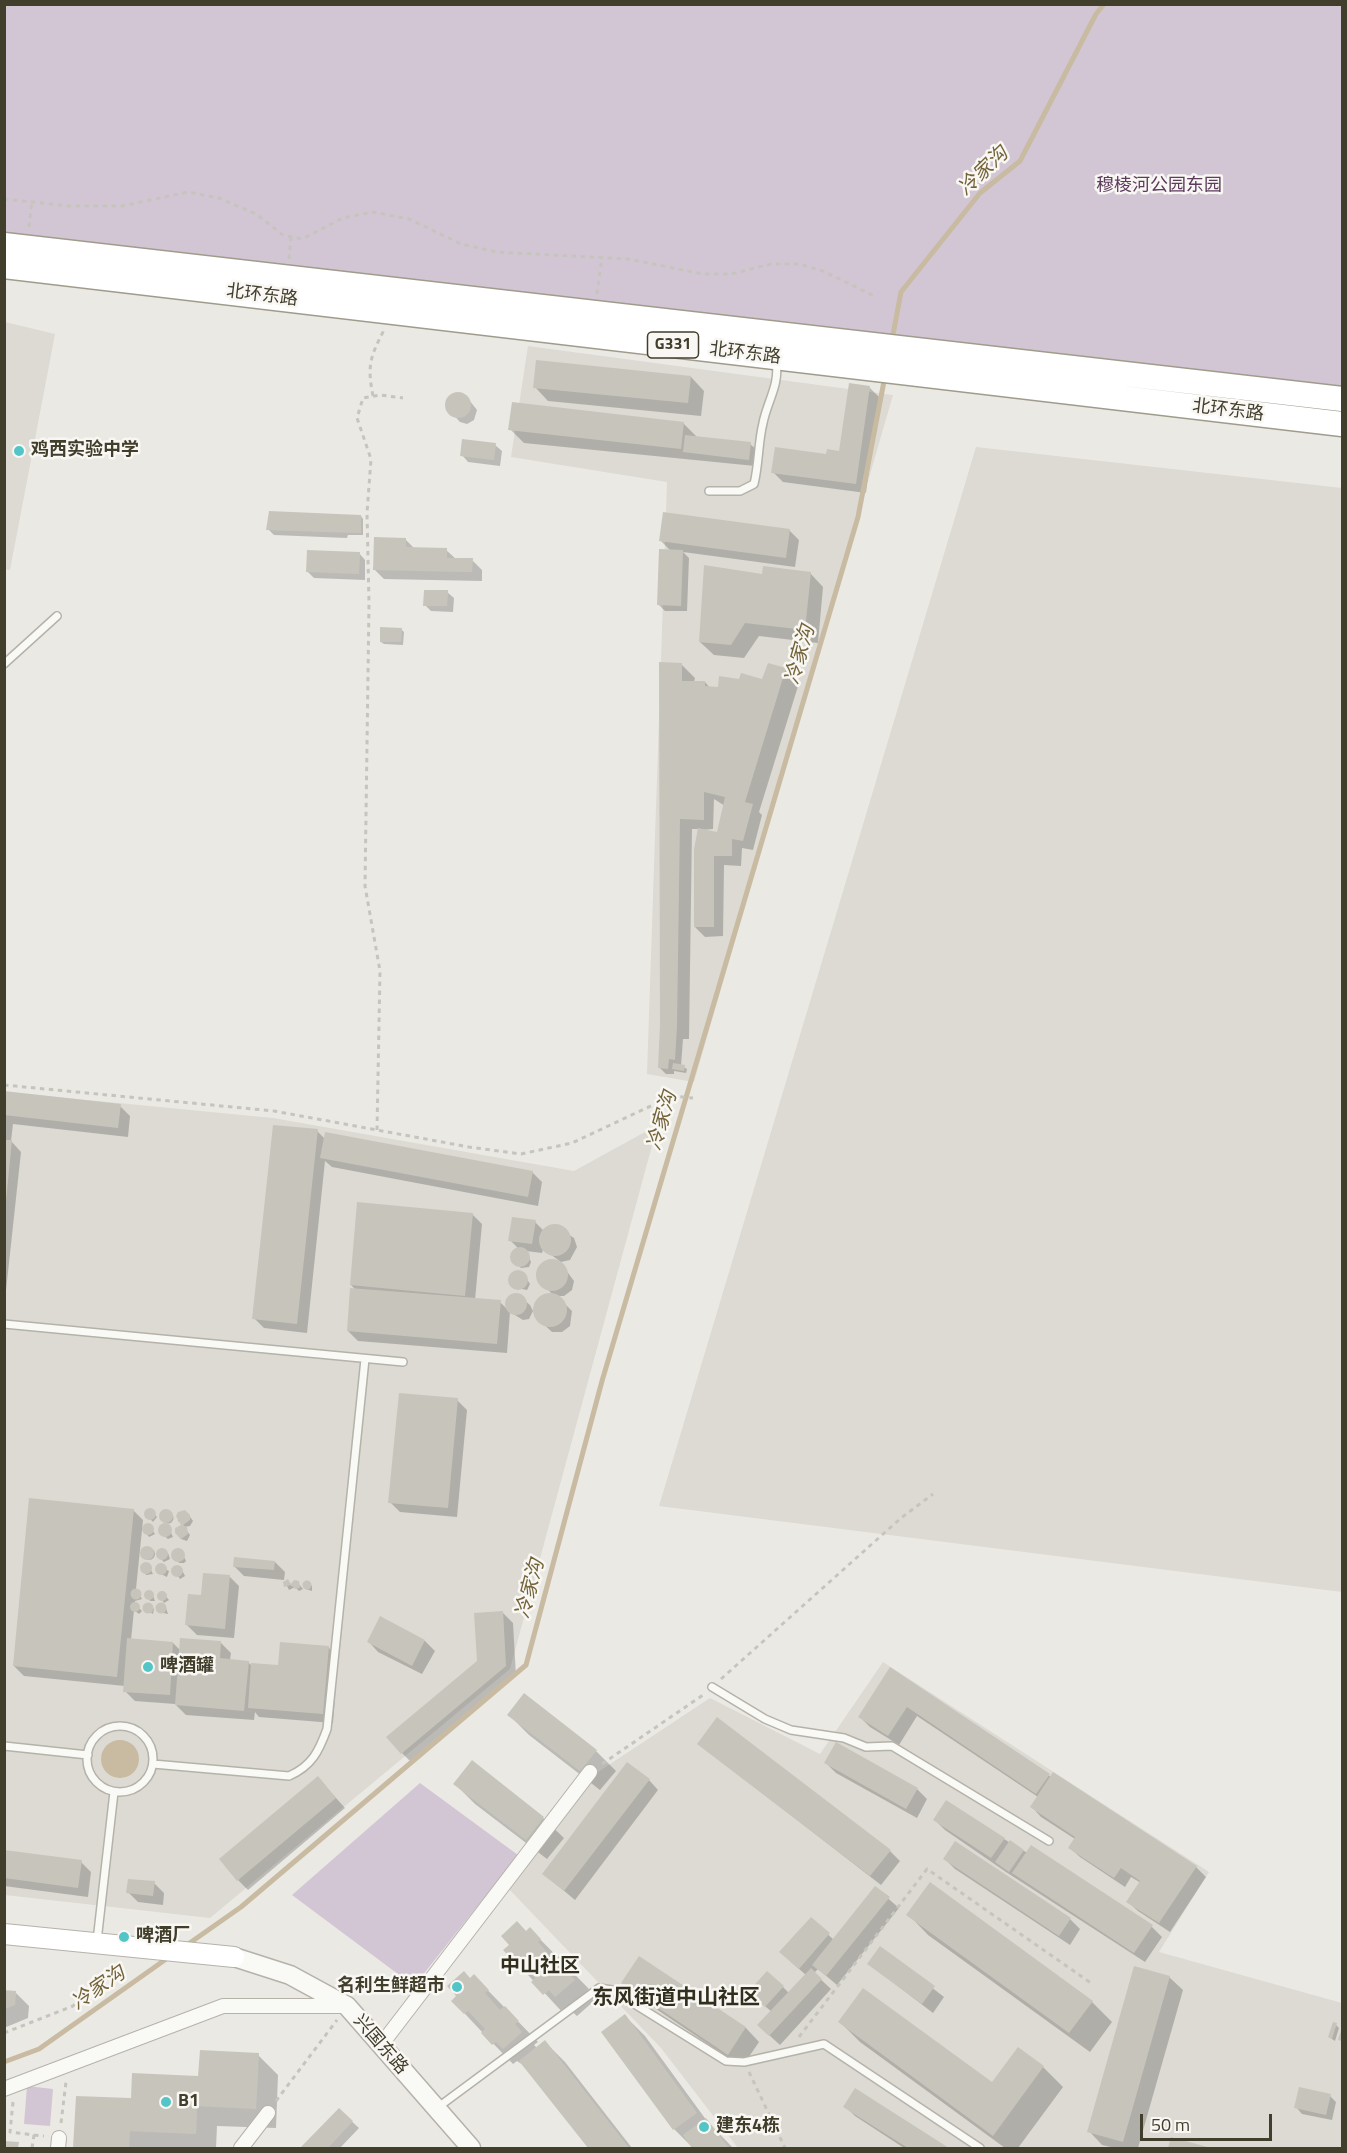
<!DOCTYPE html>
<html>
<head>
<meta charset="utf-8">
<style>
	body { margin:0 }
	#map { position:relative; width:1347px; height:2153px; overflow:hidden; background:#ebe9e4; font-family:"Titillium Web",sans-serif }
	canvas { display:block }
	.frame { position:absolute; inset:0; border:6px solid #423e2c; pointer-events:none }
	.scale { position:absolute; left:1140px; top:2114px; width:132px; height:27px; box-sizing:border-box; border:3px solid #423e2c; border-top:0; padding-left:8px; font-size:18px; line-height:21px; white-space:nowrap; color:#423e2c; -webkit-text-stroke:4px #f8f7f3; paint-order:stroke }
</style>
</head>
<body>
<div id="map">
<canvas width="1347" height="2153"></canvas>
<div class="frame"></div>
<div class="scale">50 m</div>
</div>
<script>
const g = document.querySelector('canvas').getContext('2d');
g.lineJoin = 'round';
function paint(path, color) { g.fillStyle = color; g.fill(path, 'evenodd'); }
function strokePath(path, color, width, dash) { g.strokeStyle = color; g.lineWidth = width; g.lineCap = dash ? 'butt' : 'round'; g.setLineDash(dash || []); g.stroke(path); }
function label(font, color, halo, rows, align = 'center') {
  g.font = font + ' "Titillium Web","Noto Sans SC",sans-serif'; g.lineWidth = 5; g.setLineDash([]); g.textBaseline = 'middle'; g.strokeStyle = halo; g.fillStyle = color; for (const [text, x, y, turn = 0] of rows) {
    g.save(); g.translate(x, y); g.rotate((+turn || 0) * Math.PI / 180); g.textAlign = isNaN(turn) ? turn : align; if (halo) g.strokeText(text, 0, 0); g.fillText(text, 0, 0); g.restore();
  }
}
const built = new Path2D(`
	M5,322l50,12 -45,236 -6,-1z
	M528,346l365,49 -199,687 -47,-8 20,-592 -156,-25z
	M976,447l366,41v1104l-683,-86z
	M5,1092l268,26 301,53 71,-39 8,10 -143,527 -300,249 -205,-23z
	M883,1662l326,210 -50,80 183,51v145h-604l-77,-100 -153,-160 87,-114 115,-76 110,56z`);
const green = new Path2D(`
	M5,5h1337v387l-1337,-154z
	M420,1783l98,72 -104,131 -122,-91z
	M27,2086l26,3 -3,37 -26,-2z`);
const water = new Path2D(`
	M101 1759a19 19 0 1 1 38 0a19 19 0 1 1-38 0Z`);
const shadow = new Path2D(`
	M691,377l13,14 -3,25 -153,-15 -13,-14z
	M869,387l10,10 -13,96 -83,-11 -10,-10 67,-20z
	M459,393l7,3 11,14 -3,10 -7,4 -7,-2 -12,-13 1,-11z
	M683,423l14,14 53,7 7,6 -2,16 -231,-23 -14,-14z
	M495,445l7,6 -2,15 -32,-4 -6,-7z
	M361,516l2,3v16h-15l-1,3 -73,-3 -6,-6z
	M789,530l10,10 -4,27 -112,-15 6,6 -2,53h-22l-7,-7 13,-53 -10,-10z
	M405,539l10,10 31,1 10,9 16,1 10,10v11l-98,-2 -10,-10z
	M359,553l6,7v20l-51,-2 -6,-6z
	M810,573l13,14 -5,56 -59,-7 -15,22 -30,-3 -14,-13 63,-66z
	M447,592l7,6 -1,14 -22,-1 -6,-6z
	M401,629l3,3 -1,13 -19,-1 -3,-2z
	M681,664l14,14 -1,4h11l5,6 53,-7 6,-16 17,5 13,13 -40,129 3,3 -9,35 -11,-2 -1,18 -17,-1 -1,71 -18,1 -10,-10 4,-98h-7l-3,210h-6l-2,27 6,3 -1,4 -12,-2v3h-8l-7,-7zM714,799l11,7 -7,28 -16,-4 11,-1z
	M4,1093l116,13 10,10 -2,21 -115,-13 -2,17 10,11 -17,157z
	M317,1131l8,8 207,33 10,10 -4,24 -206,-39 -7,-6 -18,172 -43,-5 -10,-10z
	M472,1214l10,10 -7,76 25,2 10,10 -3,41 -149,-12 -10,-10 8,-41 -5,-5z
	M535,1222l9,9 10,-6 20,13 3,9 -7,13 -9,2 -18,-13 -1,4 -16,-2 5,11 -2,5 -8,1 -8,-7 1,-10 5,-2 -9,-9z
	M545,1262h15l14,19 -2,9 -8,6h-7l15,15 -2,15 -8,6h-10l-15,-14 -1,-14 12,-9 6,1 -17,-18 2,-10z
	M523,1273l7,11 -3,6 -15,-3 -3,-5 3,-8z
	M518,1295l12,10 3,6 -4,8 -6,1 -13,-8 -3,-10 3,-5z
	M457,1400l10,10 -10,107 -57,-5 -10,-10z
	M133,1510l10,10 -7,69 6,10 -7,2v3l7,7 -3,3 -5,-4 -3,30 42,3 8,8 40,-8 10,10 -1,7 18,2 5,5 26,-1 49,-19 10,10 -5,66 -74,-6 -4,-5 -1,8 -68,-5 -11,-11 -40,-3 -10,-10v-5l-101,-10 -10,-10z
	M151,1510l6,7 -4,5 -7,-8z
	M162.5 1518a5.5 5.5 0 1 1 11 0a5.5 5.5 0 1 1-11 0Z
	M188,1514l5,7 -3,5 -6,1 6,8 -3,6 -6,-2 -5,-6 8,-8 -6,-4v-6z
	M149,1525l6,9 -6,3 -6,-8z
	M168,1526l5,11 -5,2 -6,-5 -1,-6z
	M143 1554a6 6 0 1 1 12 0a6 6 0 1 1-12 0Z
	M161,1549l7,4 2,6 -6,3 -3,-3 -3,-7z
	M181,1551l5,10 -2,2h-5l-5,-10z
	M275,1562l10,10 -1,8 -40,-4 -10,-10z
	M148,1564l5,10 -7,1 -4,-9z
	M159,1566l10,5 -2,6 -10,-5z
	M176,1567l6,3 3,6 -5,3 -2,-3 -5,-6z
	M229,1576l10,10 -5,52 -37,-3 -10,-10 15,-29z
	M287,1581l5,5 5,-4 6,7 -4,2 -4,-4 -6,3 -4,-8z
	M309,1583l3,3v5l-6,-2 -1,-5z
	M147,1593h5l3,8h-5z
	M163,1593l6,7 -5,3 -5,-8z
	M147,1604l7,5 -1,5 -8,-5z
	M163,1605l3,3 2,6 -9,-2v-6z
	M503,1613l10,10 3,53 -104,87 -10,-10 76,-91z
	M425,1641l10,10 -13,23 -44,-22 -9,-10z
	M891,1669l160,108 145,90 10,10 -36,55 -32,-21 -10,-9 13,-19 -10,-6 -6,10 -45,-30 -10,-9 5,-9 -34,-22 -9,-10 6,-10 -121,-81 -18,29 -29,-18 -10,-10z
	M509,1715l87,36 20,20 -16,19 -71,-55z
	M699,1744l191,107 10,10 -19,24z
	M472,1762l71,56 21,20 -17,21 -72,-55 -20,-20z
	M826,1763l91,26 10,10 -10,19 -81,-45z
	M318,1778l27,30 -97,82 -10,-10z
	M649,1780l9,10 -83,110 -31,-26z
	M935,1820l69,19 148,88 10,10 -17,25 -139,-90 -61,-42z
	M4,1852l77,10 10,10 -3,25 -84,-11z
	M945,1859l125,60 10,10 -10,16 -115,-76z
	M154,1883l10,10 -1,12 -25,-3 -10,-10z
	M876,1888l23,20 -62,77 -19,-16 -4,4 17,16 -51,56 -11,-10 3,-23 -12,-10 23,-15 6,6 17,-18 -15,-13 20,-43 23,21z
	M908,1914l184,88 20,20 -22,30 -162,-117z
	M530,1929l59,60 -3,3 8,9 -17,15 -8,-7 -5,5 -59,-64z
	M881,1948l63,49 -11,16 -64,-49z
	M640,1958l106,70 13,14 -17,25 -105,-71 -14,-13z
	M474,1976l64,66 -4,3 3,3 8,-6 20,20 67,86h-43l-63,-81 -9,-6 -4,3 -30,-31 -30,-32z
	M1169,1977l14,13 -45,158h-23l-13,-3 -13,-14z
	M4,1991l12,2 13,13 -1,12 -24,10z
	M625,2016l20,20 62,85 26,27h-40l-19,-19z
	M840,2022l153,62 26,-35 24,18 20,20 -45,61h-13l-145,-106z
	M1336,2025l3,3 -4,13 -6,-4z
	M258,2055l20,20 -2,53 -59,-2 -1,22h-141l2,-51 56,3z
	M855,2090l91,58h-42l-49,-32 -10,-10z
	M1330,2096l6,6 -4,18 -30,-6 -6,-7z
	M339,2110l20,18 -19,20h-27l-5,-5z
	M1172,2138l36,10h-39z`);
const stream = new Path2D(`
	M892,340l9,-48 79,-99 40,-32 76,-147 8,-10
	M184,1947l57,-40 285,-242 76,-284 256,-864 27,-141
	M4,2062l35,-13 130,-92`);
const building = new Path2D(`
	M536,360l155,16 -3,27 -155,-15z
	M849,383l21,3 -14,98 -85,-11 4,-26 51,7 1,-5 12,2z
	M445 405a13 13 0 1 1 26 0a13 13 0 1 1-26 0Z
	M512,402l172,20 -3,27 -173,-19z
	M685,435l66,7 -2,18 -66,-8z
	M462,439l34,4 -2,17 -34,-4z
	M269,511l92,4v18l-95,-3z
	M663,512l127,17 -4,29 -127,-17z
	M374,537l32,1v9l41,1v10h26l-1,14 -99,-2z
	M659,549l24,1 -2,56 -24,-1z
	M307,550l53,2 -1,22 -53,-2z
	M704,565l58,9 1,-8 48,6 -6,58 -60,-7 -14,22 -32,-3z
	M424,590h24l-1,16h-24z
	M380,627l22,1 -1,14h-21z
	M659,662l23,1v18h23v5l13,1 1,-11 20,3 2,-6 21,6 6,-16 18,5 -41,134 8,2 -10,37 -11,-2v17h-18v71h-20v-78l4,-21 19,4 8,-35 -21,-5v28l-24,-1 -3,207 -2,34 -6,-1 -1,10 -10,-1 2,-43z
	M673,1063l12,2 -1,6 -12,-2z
	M4,1091l117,13 -3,24 -114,-13z
	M273,1125l45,4 -21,195 -45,-5z
	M325,1132l208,39 -5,26 -208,-39z
	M4,1140h8l-6,61h-2z
	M357,1202l116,11 -8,83 -115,-11z
	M512,1217l24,3 -4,24 -24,-3z
	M539 1240a16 16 0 1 1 32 0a16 16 0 1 1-32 0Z
	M510 1257a10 10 0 1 1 20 0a10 10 0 1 1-20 0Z
	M536 1275a16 16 0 1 1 32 0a16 16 0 1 1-32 0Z
	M508 1280a10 10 0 1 1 20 0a10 10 0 1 1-20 0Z
	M350,1288l151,12 -4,44 -150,-13z
	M533 1310a17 17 0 1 1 34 0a17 17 0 1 1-34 0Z
	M505 1304a11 11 0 1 1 22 0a11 11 0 1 1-22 0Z
	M399,1393l59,5 -10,110 -60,-5z
	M29,1498l105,11 -17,168 -104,-11z
	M144 1514a6 6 0 1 1 12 0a6 6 0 1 1-12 0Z
	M159 1516a7 7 0 1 1 14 0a7 7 0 1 1-14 0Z
	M185,1510l5,5v5l-7,5 4,2 1,7 -7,5 -6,-6v-5l6,-3 -5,-9 2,-4z
	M142 1529a6 6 0 1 1 12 0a6 6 0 1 1-12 0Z
	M158 1530a7 7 0 1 1 14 0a7 7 0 1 1-14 0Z
	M140 1553a7 7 0 1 1 14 0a7 7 0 1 1-14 0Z
	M156 1554a6 6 0 1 1 12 0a6 6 0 1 1-12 0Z
	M171 1555a7 7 0 1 1 14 0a7 7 0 1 1-14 0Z
	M234,1557l41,4 -1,9 -41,-3z
	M140 1568a6 6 0 1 1 12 0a6 6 0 1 1-12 0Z
	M155 1569a6 6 0 1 1 12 0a6 6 0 1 1-12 0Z
	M171 1571a6 6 0 1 1 12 0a6 6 0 1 1-12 0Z
	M203,1573l27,2 -5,54 -40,-4 3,-31 13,1z
	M288,1579l3,5 3,-4 5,1 1,7 -5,1 -4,-4 -7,2 -1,-5z
	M302.5 1585a4.5 4.5 0 1 1 9 0a4.5 4.5 0 1 1-9 0Z
	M130.5 1594a5.5 5.5 0 1 1 11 0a5.5 5.5 0 1 1-11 0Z
	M144 1595a5 5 0 1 1 10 0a5 5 0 1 1-10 0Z
	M157 1596a5 5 0 1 1 10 0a5 5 0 1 1-10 0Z
	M130 1607a5 5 0 1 1 10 0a5 5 0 1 1-10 0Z
	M155.5 1608a5.5 5.5 0 1 1 11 0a5.5 5.5 0 1 1-11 0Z
	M142.5 1608a5.5 5.5 0 1 1 11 0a5.5 5.5 0 1 1-11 0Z
	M503,1611l3,55 -105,88 -15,-17 91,-76 -3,-48z
	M380,1616l45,24 -13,26 -45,-24z
	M127,1638l46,4 -3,53 -47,-3z
	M180,1638l41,3 -1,17 29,3 -5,50 -69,-6z
	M280,1642l49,4 -6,68 -75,-6 3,-45 27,2z
	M890,1667l160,107 -14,20 -129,-87 -19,29 -30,-19z
	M524,1693l73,57 -17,21 -73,-56z
	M717,1717l174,133 -21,26 -173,-132z
	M836,1742l82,46 -12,21 -82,-46z
	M472,1760l72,57 -18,23 -73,-56z
	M627,1762l23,17 -86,112 -22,-17z
	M1053,1772l144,94 -38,57 -33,-21 14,-21 -19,-13 -7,10 -46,-30 7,-11 -45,-30z
	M318,1776l18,22 -99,83 -18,-22z
	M946,1800l59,38 -14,20 -58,-38z
	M1010,1840l14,10 -15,22 -14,-10z
	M955,1841l116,77 -12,18 -116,-77z
	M1031,1845l122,80 -19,28 -122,-80z
	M4,1850l78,10 -4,28 -74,-10z
	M128,1879l27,2 -2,15 -27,-3z
	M930,1882l163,119 -24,32 -163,-118z
	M875,1886l15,11 -64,79 -14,-11z
	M811,1917l19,16 -31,36 -20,-17z
	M517,1921l9,10 4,-4 11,12 -3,3 16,18 5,-4 12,12 -4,4 8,8 -20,17 -6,-7 -6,5 -12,-13 5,-5 -18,-20 -5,4 -10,-11 6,-5 -8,-9z
	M880,1946l55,40 -13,18 -55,-40z
	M639,1956l107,71 -18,28 -107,-72z
	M1134,1966l36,10 -47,166 -36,-10z
	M811,1968l11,11 -53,57 -12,-11z
	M464,1971l6,7 4,-4 15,16 -4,3 15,17 5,-4 14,15 -4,3 7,8 -19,17 -7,-7 -4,3 -11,-12 4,-4 -17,-18 -4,3 -13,-13 5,-5 -9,-10z
	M767,1971l17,15 -19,21 -17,-15z
	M863,1988l129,94 26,-35 26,19 -51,70 -155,-114z
	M4,1990l12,1 -1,14 -11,4z
	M625,2014l72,99 -24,17 -72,-98z
	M1333,2022l4,1 -5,16 -4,-2z
	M1342,2027v14l-4,-1z
	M545,2040l84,108h-41l-69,-87z
	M200,2050l59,3 -3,56 -59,-3 -1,28 -66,-3 -1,17h-56l3,-52 55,2 1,-25 66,3z
	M1299,2087l32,7 -5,21 -32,-7z
	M855,2088l94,60h-41l-65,-41z
	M339,2108l14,13 -25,27h-28z
	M706,2118l23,30h-37l-9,-13z
	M1171,2137l40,11h-43z
	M4,2141l15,1 -1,6h-14z`);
const path = new Path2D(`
	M4,199l66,7h52l66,-14 31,6 37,16 27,21 19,4 41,-21 30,-6 36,7 52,25 35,8 132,7 75,15h28l40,-10h28l24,7 51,25
	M29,227l3,-25
	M289,259l2,-22
	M597,294l5,-37
	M373,396c-6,-30 -3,-39 11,-66
	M4,1085l270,26 195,36 52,7 51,-11 100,-47 21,2
	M377,1130l3,-159 -15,-85 4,-283 -2,-90 4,-54 -14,-41 6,-20 17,-3 23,3
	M721,1679l180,-161 32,-24
	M602,1764l101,-69
	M4,2033l69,-27 42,-42
	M799,2037l128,-168 164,114
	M749,2072l36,76
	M276,2101l61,-81
	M13,2102l-3,30 24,3 -2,13
	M61,2123l5,-41
	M34,2135l10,1`);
const service = new Path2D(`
	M709,491h31l14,-7c5,-20 4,-41 9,-61 4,-21 17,-39 13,-60
	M4,664l53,-48
	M4,1324l399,38
	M712,1687l53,32 26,11 53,8 22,9 26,-1 157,95
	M87 1759a33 33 0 1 1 66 0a33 33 0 1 1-66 0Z
	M4,1746l84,9
	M153,1764l136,12c23,-10 30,-25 38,-47l38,-370
	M97,1941l17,-149
	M437,2108l162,-120 13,2 114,71 18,1 80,-18 156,104`);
const minor = new Path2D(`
	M381,2045l209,-273
	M4,2089l219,-83h124
	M58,2148l1,-10
	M241,2148l27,-35`);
const tertiary = new Path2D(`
	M234,1957l56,18 57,31 124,142`);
const secondary = new Path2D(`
	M4,1934l230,23`);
const trunk = new Path2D(`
	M4,245l1338,154
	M4,266l1338,158`);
const markers = [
	[19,451,6,"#53c5c6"],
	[148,1667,6,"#53c5c6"],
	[124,1937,6,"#53c5c6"],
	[457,1987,6,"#53c5c6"],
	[166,2102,6,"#53c5c6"],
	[704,2127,6,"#53c5c6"]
];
const shields = [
	[673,345,51]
];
const shieldNames = [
	["G331",673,345]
];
const parkNames = [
	["穆棱河公园东园",1159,187]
];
const streetNames = [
	["北环东路",262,296,7],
	["北环东路",745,354,7],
	["北环东路",1228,411,7],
	["兴国东路",380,2045,49]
];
const poiNames = [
	["鸡西实验中学",31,451],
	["啤酒罐",160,1667],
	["啤酒厂",136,1937],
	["名利生鲜超市",445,1987,"right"],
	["B1",178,2102],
	["建东4栋",716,2127]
];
const waterNames = [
	["冷家沟",984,172,-44],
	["冷家沟",801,655,-74],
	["冷家沟",663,1121,-74],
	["冷家沟",531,1589,-75],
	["冷家沟",99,1989,-35]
];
const neighbourhoodNames = [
	["中山社区",540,1967]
];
const quarterNames = [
	["东风街道中山社区",676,1999]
];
paint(built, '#dcdad2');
paint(green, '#d3c6d4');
paint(water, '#c8bba2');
paint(shadow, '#0003');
strokePath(stream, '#c8bba2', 5);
paint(building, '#c7c5bb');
strokePath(service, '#b5b2a9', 10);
strokePath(minor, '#b5b2a9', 16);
strokePath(tertiary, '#b5b2a9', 21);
strokePath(secondary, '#b5b2a9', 22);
strokePath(trunk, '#a09c8c', 27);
strokePath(path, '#c6c5bd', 3, [4.5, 4.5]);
strokePath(service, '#f9f9f6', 7);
strokePath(minor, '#f9f9f6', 14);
strokePath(tertiary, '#f9f9f6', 18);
strokePath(secondary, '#fff', 20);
strokePath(trunk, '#fff', 24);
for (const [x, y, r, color] of markers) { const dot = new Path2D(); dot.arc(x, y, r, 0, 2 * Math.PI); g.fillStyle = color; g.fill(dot); strokePath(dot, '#f8f7f3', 2); }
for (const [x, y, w] of shields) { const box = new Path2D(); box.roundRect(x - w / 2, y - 13, w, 26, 4.5); g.fillStyle = '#f8f7f3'; g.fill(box); strokePath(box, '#423e2c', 1.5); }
label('bold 16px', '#423e2c', null, shieldNames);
label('18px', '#5c3b5d', '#f8f7f3', parkNames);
label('18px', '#423e2c', '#f8f7f3', streetNames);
label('bold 18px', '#423e2c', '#f8f7f3', poiNames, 'left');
label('italic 20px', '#736339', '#f8f7f3', waterNames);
label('bold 20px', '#332f1e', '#f8f7f3', neighbourhoodNames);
label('bold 21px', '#332f1e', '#f8f7f3', quarterNames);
</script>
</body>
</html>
